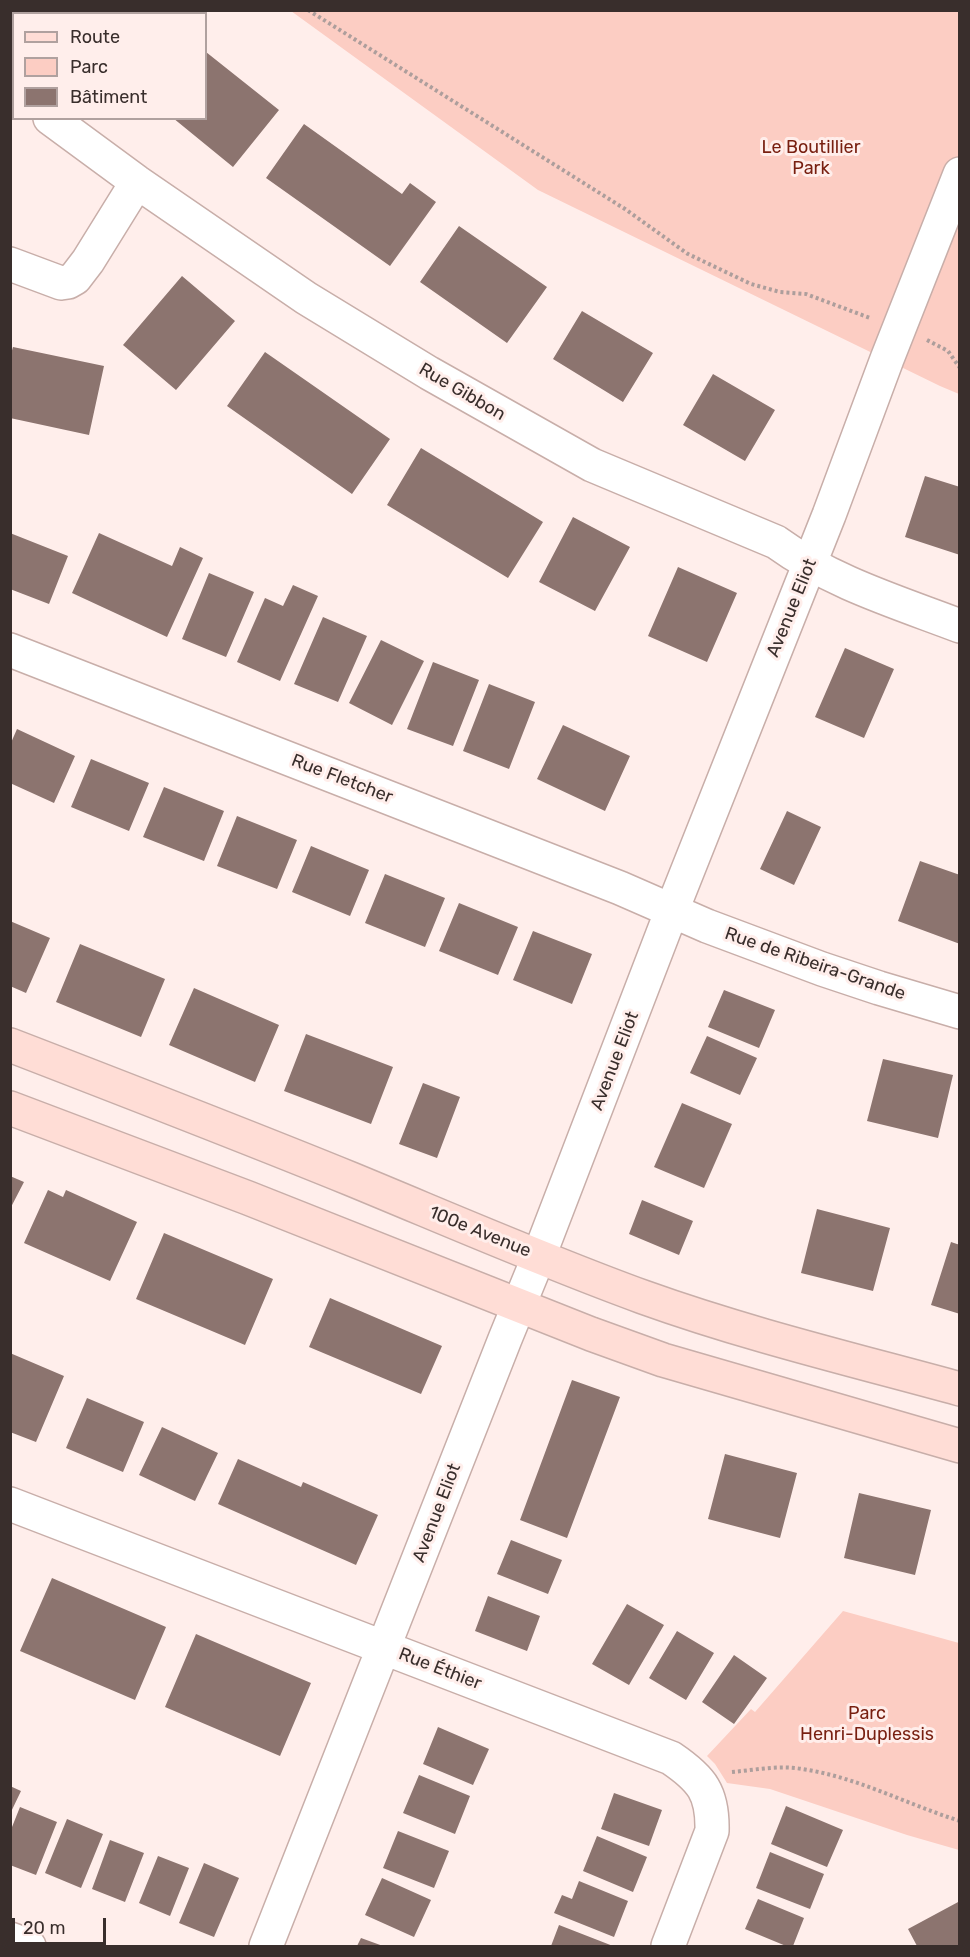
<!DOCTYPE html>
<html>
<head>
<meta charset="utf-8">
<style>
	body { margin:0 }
	#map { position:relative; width:970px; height:1957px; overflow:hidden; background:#ffeeeb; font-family:Rubik,sans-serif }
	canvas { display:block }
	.frame { position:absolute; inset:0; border:12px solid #392e2c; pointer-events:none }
	.legend { position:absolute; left:12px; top:12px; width:195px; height:108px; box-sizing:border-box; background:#ffeeeb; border:2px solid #b0a19f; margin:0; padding:8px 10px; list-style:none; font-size:18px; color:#392e2c }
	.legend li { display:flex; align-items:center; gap:12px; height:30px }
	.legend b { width:30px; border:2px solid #b0a19f }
	.scale { position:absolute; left:12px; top:1918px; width:94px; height:27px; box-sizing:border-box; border:3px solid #392e2c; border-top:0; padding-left:8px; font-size:18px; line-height:21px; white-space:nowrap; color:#392e2c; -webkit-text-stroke:4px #ffeeeb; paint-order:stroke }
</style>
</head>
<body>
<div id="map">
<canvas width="970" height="1957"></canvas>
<div class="frame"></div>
<ul class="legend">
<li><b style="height:8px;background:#ffddd6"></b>Route</li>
<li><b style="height:16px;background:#fccdc3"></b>Parc</li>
<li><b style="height:16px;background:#8c746f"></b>Bâtiment</li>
</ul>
<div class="scale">20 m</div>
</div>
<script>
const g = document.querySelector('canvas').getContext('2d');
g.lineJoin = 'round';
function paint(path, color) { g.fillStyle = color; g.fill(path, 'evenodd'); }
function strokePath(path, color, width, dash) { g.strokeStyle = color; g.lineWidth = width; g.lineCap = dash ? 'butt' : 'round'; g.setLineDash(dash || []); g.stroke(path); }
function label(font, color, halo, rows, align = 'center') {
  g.font = font + ' Rubik,sans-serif'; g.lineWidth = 6; g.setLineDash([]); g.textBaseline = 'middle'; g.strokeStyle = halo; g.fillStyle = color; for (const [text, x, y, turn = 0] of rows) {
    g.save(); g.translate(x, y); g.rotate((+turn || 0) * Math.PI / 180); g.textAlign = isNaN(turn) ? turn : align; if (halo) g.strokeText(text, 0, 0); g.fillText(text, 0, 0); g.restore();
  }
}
const green = new Path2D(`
	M291,11h668v383l-19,-8 -402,-196z
	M843,1611l116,32v207l-52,-15 -137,-46 -43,-6 -12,-19 -8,-8 44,-47 4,3z`);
const building = new Path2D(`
	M25,10h123l-3,4h-116z
	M206,52l73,58 -46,57 -60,-49h33z
	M304,124l98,70 8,-11 26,19 -46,64 -124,-88z
	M459,226l88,61 -40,56 -87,-61z
	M182,276l53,45 -59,69 -53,-45z
	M582,311l71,42 -30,49 -70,-43z
	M13,347l91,19 -15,69 -79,-17v-61z
	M265,352l125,87 -38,55 -125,-88z
	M713,374l62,36 -30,51 -62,-36z
	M421,448l122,74 -35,56 -121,-73z
	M925,476l35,11v68l-55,-18z
	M573,517l57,30 -35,64 -56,-29z
	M10,533l58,23 -19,48 -39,-15z
	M99,533l73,33 8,-19 23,11 -36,79 -95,-44z
	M678,567l59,26 -30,69 -59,-26z
	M209,573l45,19 -28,65 -44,-18z
	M293,585l25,11 -38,85 -43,-19 28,-64 18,8z
	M323,617l44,19 -29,66 -44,-18z
	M381,640l43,21 -32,64 -43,-22z
	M845,648l49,21 -30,69 -49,-21z
	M433,662l46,18 -26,66 -46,-17z
	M489,684l46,18 -26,67 -46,-18z
	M563,725l67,31 -25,55 -68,-32z
	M17,729l58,27 -21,47 -44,-20v-38z
	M91,759l58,24 -20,48 -58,-24z
	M164,787l60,24 -20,50 -61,-24z
	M787,811l34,16 -27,58 -34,-16z
	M237,816l60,24 -20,49 -60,-23z
	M311,846l58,24 -19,46 -58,-24z
	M920,861l40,14v69l-62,-23z
	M385,874l60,24 -20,49 -60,-24z
	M459,903l59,24 -20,48 -59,-24z
	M10,921l40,17 -24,55 -16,-7z
	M533,931l59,23 -20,50 -59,-24z
	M80,944l85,35 -24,58 -85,-35z
	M194,988l85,37 -24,57 -86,-37z
	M724,990l51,20 -16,38 -51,-21z
	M306,1034l87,33 -22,57 -87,-33z
	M707,1036l50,22 -17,37 -50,-22z
	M883,1059l70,16 -15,63 -71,-17z
	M423,1083l37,14 -23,61 -38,-14z
	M682,1103l50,21 -28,64 -50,-21z
	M10,1176l14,6 -14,27z
	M48,1190l15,7 3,-7 71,32 -27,59 -86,-38z
	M642,1200l51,21 -14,34 -50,-21z
	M817,1209l73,19 -17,63 -72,-18z
	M164,1233l109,46 -28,66 -109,-46z
	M951,1242l9,3v69l-29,-9z
	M330,1298l112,48 -21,48 -112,-47z
	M10,1353l54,23 -28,66 -26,-10z
	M572,1380l48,17 -53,141 -47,-18z
	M87,1398l57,24 -21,50 -57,-24z
	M162,1427l56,26 -23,48 -56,-26z
	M725,1454l72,19 -17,65 -72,-19z
	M238,1459l63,28 2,-5 75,33 -22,50 -138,-61z
	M859,1493l72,17 -16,65 -71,-17z
	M511,1540l51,20 -14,34 -51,-20z
	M52,1578l114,49 -31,73 -115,-49z
	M488,1596l52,20 -13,35 -52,-20z
	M627,1604l37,21 -35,60 -37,-21z
	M677,1631l37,22 -28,47 -37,-22z
	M196,1634l115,49 -31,73 -115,-49z
	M734,1655l33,23 -33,46 -32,-22z
	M438,1727l51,22 -16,36 -50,-21z
	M419,1775l51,21 -15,38 -52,-21z
	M10,1786l11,5 -11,23z
	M614,1793l48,17 -13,36 -48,-17z
	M786,1806l57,24 -16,37 -56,-23z
	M20,1807l37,15 -21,53 -26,-10v-33z
	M67,1819l36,15 -22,54 -36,-15z
	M398,1831l51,20 -15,37 -51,-20z
	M597,1836l50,21 -14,35 -50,-21z
	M110,1840l34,13 -19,49 -33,-13z
	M770,1852l54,22 -14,35 -54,-21z
	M158,1856l31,12 -19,48 -31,-13z
	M204,1863l35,15 -25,59 -35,-14z
	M382,1878l49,22 -17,37 -49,-22z
	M579,1881l49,20 -14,36 -60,-24 8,-18 10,4z
	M758,1899l46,19 -11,28h-7l-41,-17z
	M960,1901v45h-43l-9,-17z
	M559,1925l54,21h-62z
	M361,1938l22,8h-26z`);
const path = new Path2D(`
	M308,10l317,199 63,45 63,30 29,8 26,2 64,24
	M927,340l21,11 12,17
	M732,1772c23,-2 47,-7 70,-3 55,8 104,35 158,52`);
const street = new Path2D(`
	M10,89l4,2
	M50,118l87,64 169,116 123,75 163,92 184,77c55,40 121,60 184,84
	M10,264l51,19 7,-1 7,-4 13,-17 49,-79
	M10,650l610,238 87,38 115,43 57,19 81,24
	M10,1504l661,254c31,21 42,35 41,73l-44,115
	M10,1939l19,7
	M266,1946l239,-607 34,-83 133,-346 157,-395 58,-156 73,-185`);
const secondary = new Path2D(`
	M10,1045c114,44 228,88 341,134 97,40 193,82 292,118 103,37 211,63 317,92
	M10,1108l238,90 343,136 72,26 297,86`);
const parkNames = [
	["Le Boutillier",811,148],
	["Park",811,169],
	["Parc",867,1714],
	["Henri-Duplessis",867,1735]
];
const streetNames = [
	["Rue Gibbon",462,392,30],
	["Avenue Eliot",792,608,-68],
	["Rue Fletcher",342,779,21],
	["Rue de Ribeira-Grande",815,964,19],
	["Avenue Eliot",615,1061,-69],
	["100e Avenue",480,1232,22],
	["Avenue Eliot",437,1513,-69],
	["Rue Éthier",440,1669,21]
];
paint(green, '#fccdc3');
paint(building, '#8c746f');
strokePath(street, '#c8aea9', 36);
strokePath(secondary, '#c8aea9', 36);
strokePath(path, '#ad9e9c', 4, [3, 3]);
strokePath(street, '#fff', 33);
strokePath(secondary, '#ffddd6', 33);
label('18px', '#781f10', '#ffeeeb', parkNames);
label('18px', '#392e2c', '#ffeeeb', streetNames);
</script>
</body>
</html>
